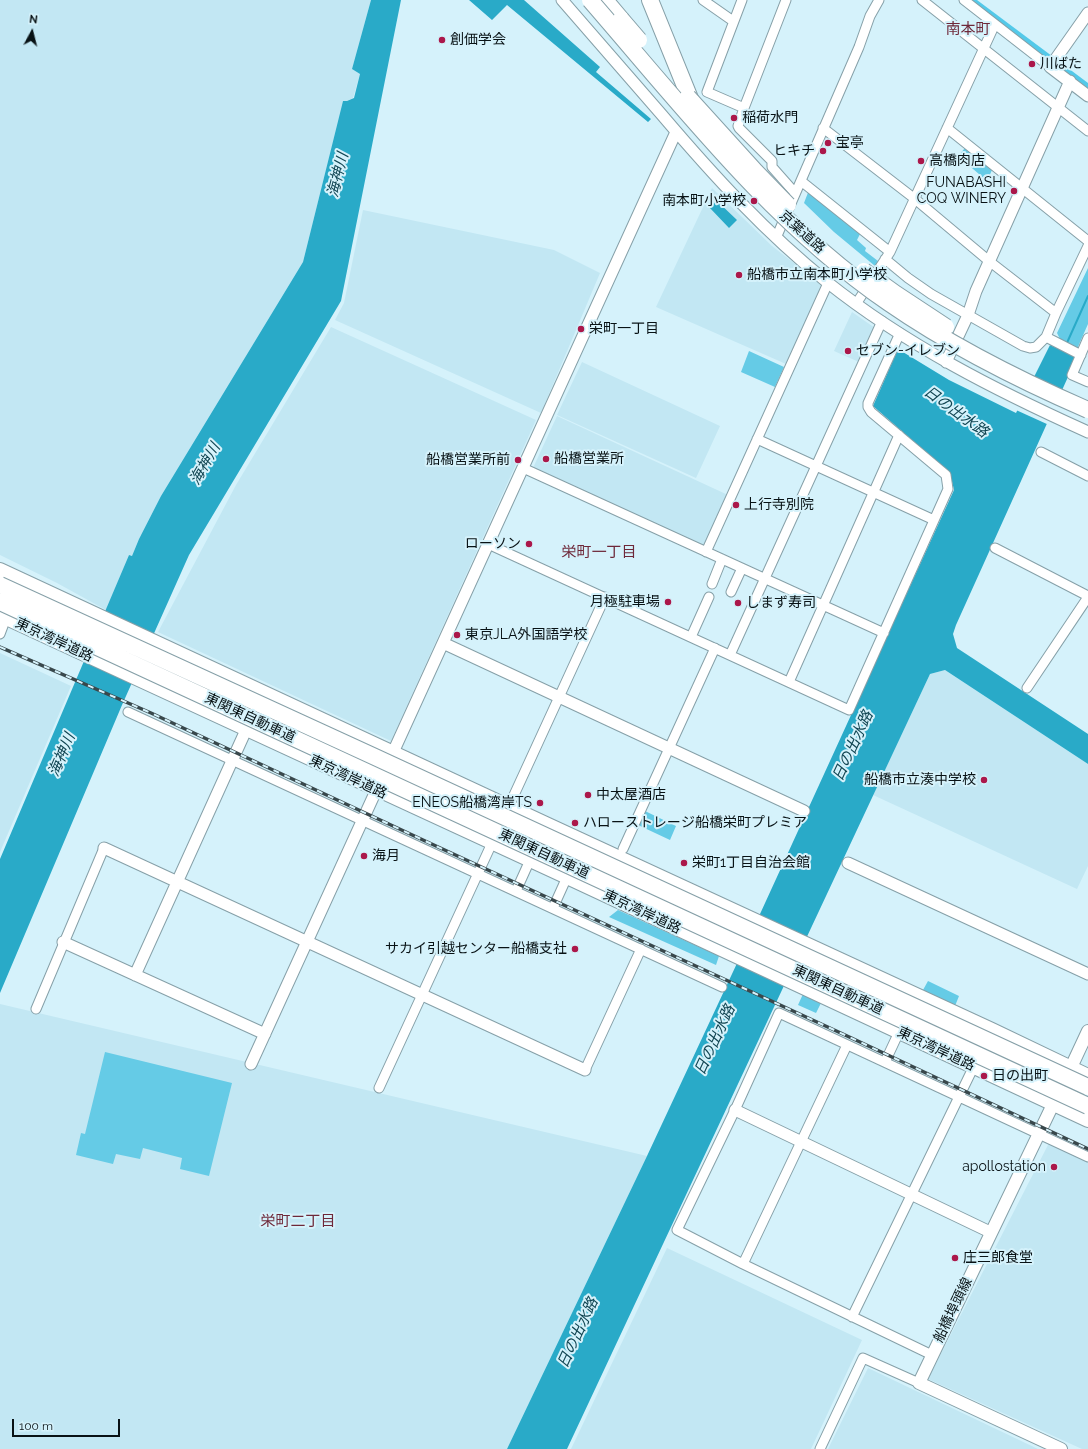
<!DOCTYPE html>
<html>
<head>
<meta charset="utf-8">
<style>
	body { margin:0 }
	#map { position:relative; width:1088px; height:1449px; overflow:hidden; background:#d5f2fb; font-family:Raleway,sans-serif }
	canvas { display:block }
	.north { position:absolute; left:12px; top:12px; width:40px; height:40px; -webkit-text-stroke:3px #d5f2fb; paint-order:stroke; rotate:7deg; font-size:11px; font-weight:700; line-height:16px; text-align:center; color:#081215 }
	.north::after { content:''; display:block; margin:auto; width:14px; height:18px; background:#081215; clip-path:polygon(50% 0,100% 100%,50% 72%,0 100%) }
	.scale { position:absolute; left:12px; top:1419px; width:108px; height:18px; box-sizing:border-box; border:2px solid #081215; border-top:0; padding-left:5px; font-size:12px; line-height:14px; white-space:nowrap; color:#081215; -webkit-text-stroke:3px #d5f2fb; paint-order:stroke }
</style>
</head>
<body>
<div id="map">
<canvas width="1088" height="1449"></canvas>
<div class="north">N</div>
<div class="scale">100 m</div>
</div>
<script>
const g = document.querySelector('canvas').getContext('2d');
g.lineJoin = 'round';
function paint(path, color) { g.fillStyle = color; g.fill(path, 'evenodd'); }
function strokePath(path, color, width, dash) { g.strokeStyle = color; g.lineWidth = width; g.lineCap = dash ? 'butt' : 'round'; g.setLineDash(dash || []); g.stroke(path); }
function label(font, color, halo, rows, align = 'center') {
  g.font = font + ' Raleway,"Noto Sans JP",sans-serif'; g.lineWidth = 4; g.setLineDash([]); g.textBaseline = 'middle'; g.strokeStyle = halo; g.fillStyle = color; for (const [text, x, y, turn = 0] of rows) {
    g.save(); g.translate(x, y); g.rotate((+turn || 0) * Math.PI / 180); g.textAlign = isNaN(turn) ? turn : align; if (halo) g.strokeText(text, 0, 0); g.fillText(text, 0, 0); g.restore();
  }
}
const built = new Path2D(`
	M0,0h371l-19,69 8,5 -7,24 -6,3h-4l-40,161 -142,234 -22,43 -7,17 -3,-1 -23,55 -49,-27 -57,-28z
	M712,188l60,58 50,39 -36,79 -130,-57z
	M363,210l191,40 46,23 -59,140 -206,-93 9,-17z
	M852,312l23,16 -16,34 -25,-11z
	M331,327l205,93 -145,321 -233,-109 78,-147z
	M582,362l138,64 -24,52 -139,-63z
	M557,416l171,79 -24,52 -171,-79z
	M0,653l71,33 -71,166z
	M945,670l143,94v102l-11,23 -204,-94 57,-121z
	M0,1004l647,152 -140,293h-507z
	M1049,1143l39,18v288h-6l-154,-70z
	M667,1248l195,92 -51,109h-240z
	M868,1368l170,81h-210z`);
const green = new Path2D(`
	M965,148l27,22 -5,11 -29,-25z
	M809,190l52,42 -4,8 9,8 -1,3 13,10 -3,5 -41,-34 -30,-29z
	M1088,268v56l-11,25 -17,-10 -3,-6z
	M749,351l35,16 -9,20 -34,-15z
	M645,811l31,15 -6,14 -32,-15z
	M618,910l101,46 -3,9 -107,-48z
	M928,981l31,15 -4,10 -32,-16z
	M803,994l18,9 -5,10 -18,-8z
	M105,1052l127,31 -23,93 -29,-7 2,-11 -39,-10 -3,11 -24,-5 -3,10 -37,-9 5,-22 4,1z`);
const forest = new Path2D(`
	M970,0h7l111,83v9z`);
const water = new Path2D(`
	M371,0h30l-60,301 -152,254 -67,150 -122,288v-134l129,-304 3,1 7,-17 22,-43 142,-234 40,-161h4l7,-3 6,-24 -8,-5z
	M469,0h55l76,67 -4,5 55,47 -3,3 -141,-117 -15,15z
	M717,201l20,19 -8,8 -20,-21z
	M1050,345l27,12 -121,268 -3,9 4,14 131,86v30l-143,-94 -15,4 -363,775h-60l140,-293 113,-242 194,-424 -4,-17 -77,-67 25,-57 51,31 67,33z`);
const pier = new Path2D(`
	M1025,390l33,15 -9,20 -33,-15z`);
const stream = new Path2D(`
	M1066,345l22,-49`);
const minor = new Path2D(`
	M703,0l30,21
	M742,0l-35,92 37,16
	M786,0l-42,108 -6,18 1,2 33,33v6l23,26
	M922,0l166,131
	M964,0l86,67
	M823,128l92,71 74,62 67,52
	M947,128l141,113
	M801,181l89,71
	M776,238l83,-191 11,-31 9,-16
	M885,259l23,19 23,16 92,52 7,2 6,-1 10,-10 10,-24 32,-67
	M856,304l34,-52 105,-228
	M1046,337l35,18
	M1088,338l-16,37 16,7
	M757,439l177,81
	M1041,452l47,24
	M523,468l361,165
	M488,544l361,166 99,-221 -2,-14 -75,-63 -3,-5v-4l32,-70
	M995,548l93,48
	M706,552l122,-269
	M712,584l10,-25
	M731,592l11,-24
	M0,634l6,-16
	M691,637l18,-40
	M730,655l152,-334
	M789,682l110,-247
	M1027,688l61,-91
	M128,712l594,275
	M509,806l96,-209
	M623,849l92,-201
	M516,891l14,-31
	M553,908l14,-31
	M36,1009l68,-161
	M885,1062l14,-30
	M585,1070l56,-121
	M379,1088l113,-245
	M743,1264l104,-219
	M852,1317l122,-251
	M932,1355l-189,-91 -66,-34 58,-120 44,-97 309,144
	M820,1449l43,-91 56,25`);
const tertiary = new Path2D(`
	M562,0c33,38 67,77 100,115 51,60 104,118 165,167 79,63 170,109 261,150
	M1088,13l-38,54 38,29
	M946,362l22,-47 8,-24 94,-210
	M443,643l361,168
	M390,759l286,-627
	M104,848l481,222
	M848,863l240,111
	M63,942l202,92
	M135,975l111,-245
	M251,1064l129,-282
	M735,1110l255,122`);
const secondary = new Path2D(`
	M1067,1076l21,-45
	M1057,1096l-138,287 142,66`);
const trunk = new Path2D(`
	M0,570l546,254 446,206 96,46
	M0,615l567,262 521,243
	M392,759c0,7 0,12 5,18l32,14 7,19`);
const motorway = new Path2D(`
	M605,0l16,19
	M650,0l41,101`);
const rail = new Path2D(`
	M0,647l151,66 272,127 422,195 243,114`);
const motorwayBridge = new Path2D(`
	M590,0c93,107 181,222 299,303 62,43 130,77 199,107
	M621,19l18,21
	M688,97l68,75 32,33
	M864,271l32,23 50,33
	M0,585l375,172 713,330
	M0,602l1088,504`);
const markers = [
	[442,40,4,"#ab174a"],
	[1032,64,4,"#ab174a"],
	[734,118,4,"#ab174a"],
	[828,143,4,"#ab174a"],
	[823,151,4,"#ab174a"],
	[921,161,4,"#ab174a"],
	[1014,191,4,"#ab174a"],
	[754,201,4,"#ab174a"],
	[739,275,4,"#ab174a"],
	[581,329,4,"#ab174a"],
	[848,351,4,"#ab174a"],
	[546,459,4,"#ab174a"],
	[518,460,4,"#ab174a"],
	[736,505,4,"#ab174a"],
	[529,544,4,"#ab174a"],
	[668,602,4,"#ab174a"],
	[738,603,4,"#ab174a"],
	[457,635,4,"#ab174a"],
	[984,780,4,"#ab174a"],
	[588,795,4,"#ab174a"],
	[540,803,4,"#ab174a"],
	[575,823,4,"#ab174a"],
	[364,856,4,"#ab174a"],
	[684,863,4,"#ab174a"],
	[575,949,4,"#ab174a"],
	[984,1076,4,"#ab174a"],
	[1054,1167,4,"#ab174a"],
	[955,1258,4,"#ab174a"]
];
const poiNames = [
	["創価学会",450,40],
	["川ばた",1040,64],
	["稲荷水門",742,118],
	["宝亭",836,143],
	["ヒキチ",815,151,"right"],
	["高橋肉店",929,161],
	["FUNABASHI",1006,183,"right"],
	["COQ WINERY",1006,199,"right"],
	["南本町小学校",746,201,"right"],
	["船橋市立南本町小学校",747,275],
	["栄町一丁目",589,329],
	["セブン-イレブン",856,351],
	["船橋営業所",554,459],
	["船橋営業所前",510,460,"right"],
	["上行寺別院",744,505],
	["ローソン",521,544,"right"],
	["月極駐車場",660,602,"right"],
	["しまず寿司",746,603],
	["東京JLA外国語学校",465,635],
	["船橋市立湊中学校",976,780,"right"],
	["中太屋酒店",596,795],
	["ENEOS船橋湾岸TS",532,803,"right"],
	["ハローストレージ船橋栄町プレミア",583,823],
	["海月",372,856],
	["栄町1丁目自治会館",692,863],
	["サカイ引越センター船橋支社",567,949,"right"],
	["日の出町",992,1076],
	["apollostation",1046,1167,"right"],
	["庄三郎食堂",963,1258]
];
const streetNames = [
	["京葉道路",802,232,42],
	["東京湾岸道路",54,640,25],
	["東関東自動車道",250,718,25],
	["東京湾岸道路",348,777,25],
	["東関東自動車道",544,854,25],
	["東京湾岸道路",642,912,25],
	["東関東自動車道",838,990,25],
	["東京湾岸道路",936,1049,25],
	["船橋埠頭線",953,1310,-64]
];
const neighbourhoodNames = [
	["南本町",968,29],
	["栄町一丁目",599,552],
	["栄町二丁目",298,1221]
];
const waterNames = [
	["海神川",338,175,-76],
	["日の出水路",956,412,36],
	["海神川",205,464,-60],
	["日の出水路",853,746,-65],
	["海神川",62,755,-67],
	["日の出水路",715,1040,-65],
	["日の出水路",578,1333,-65]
];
paint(built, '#c2e7f3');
paint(green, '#65cbe6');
paint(forest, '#53c9e9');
paint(water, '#29aac8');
paint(pier, '#d5f2fb');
strokePath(stream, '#29aac8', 2);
strokePath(minor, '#86a0a8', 11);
strokePath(tertiary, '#86a0a8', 13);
strokePath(secondary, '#86a0a8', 14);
strokePath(trunk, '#86a0a8', 16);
strokePath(motorway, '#86a0a8', 18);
strokePath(minor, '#fff', 9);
strokePath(tertiary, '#fff', 11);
strokePath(secondary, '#fff', 12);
strokePath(trunk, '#fff', 14);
strokePath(motorway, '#fff', 16);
strokePath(rail, '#39484c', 3.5);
strokePath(rail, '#d5f2fb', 2, [6]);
strokePath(motorwayBridge, '#86a0a8', 18, []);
strokePath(motorwayBridge, '#fff', 16);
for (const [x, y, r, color] of markers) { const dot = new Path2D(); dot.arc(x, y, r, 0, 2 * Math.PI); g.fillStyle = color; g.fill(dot); strokePath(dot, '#d5f2fb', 1.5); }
label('14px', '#081215', '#d5f2fb', poiNames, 'left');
label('14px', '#081215', '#d5f2fb', streetNames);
label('15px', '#6e2839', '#d5f2fb', neighbourhoodNames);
label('italic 15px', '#114552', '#d5f2fb', waterNames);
</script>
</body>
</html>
